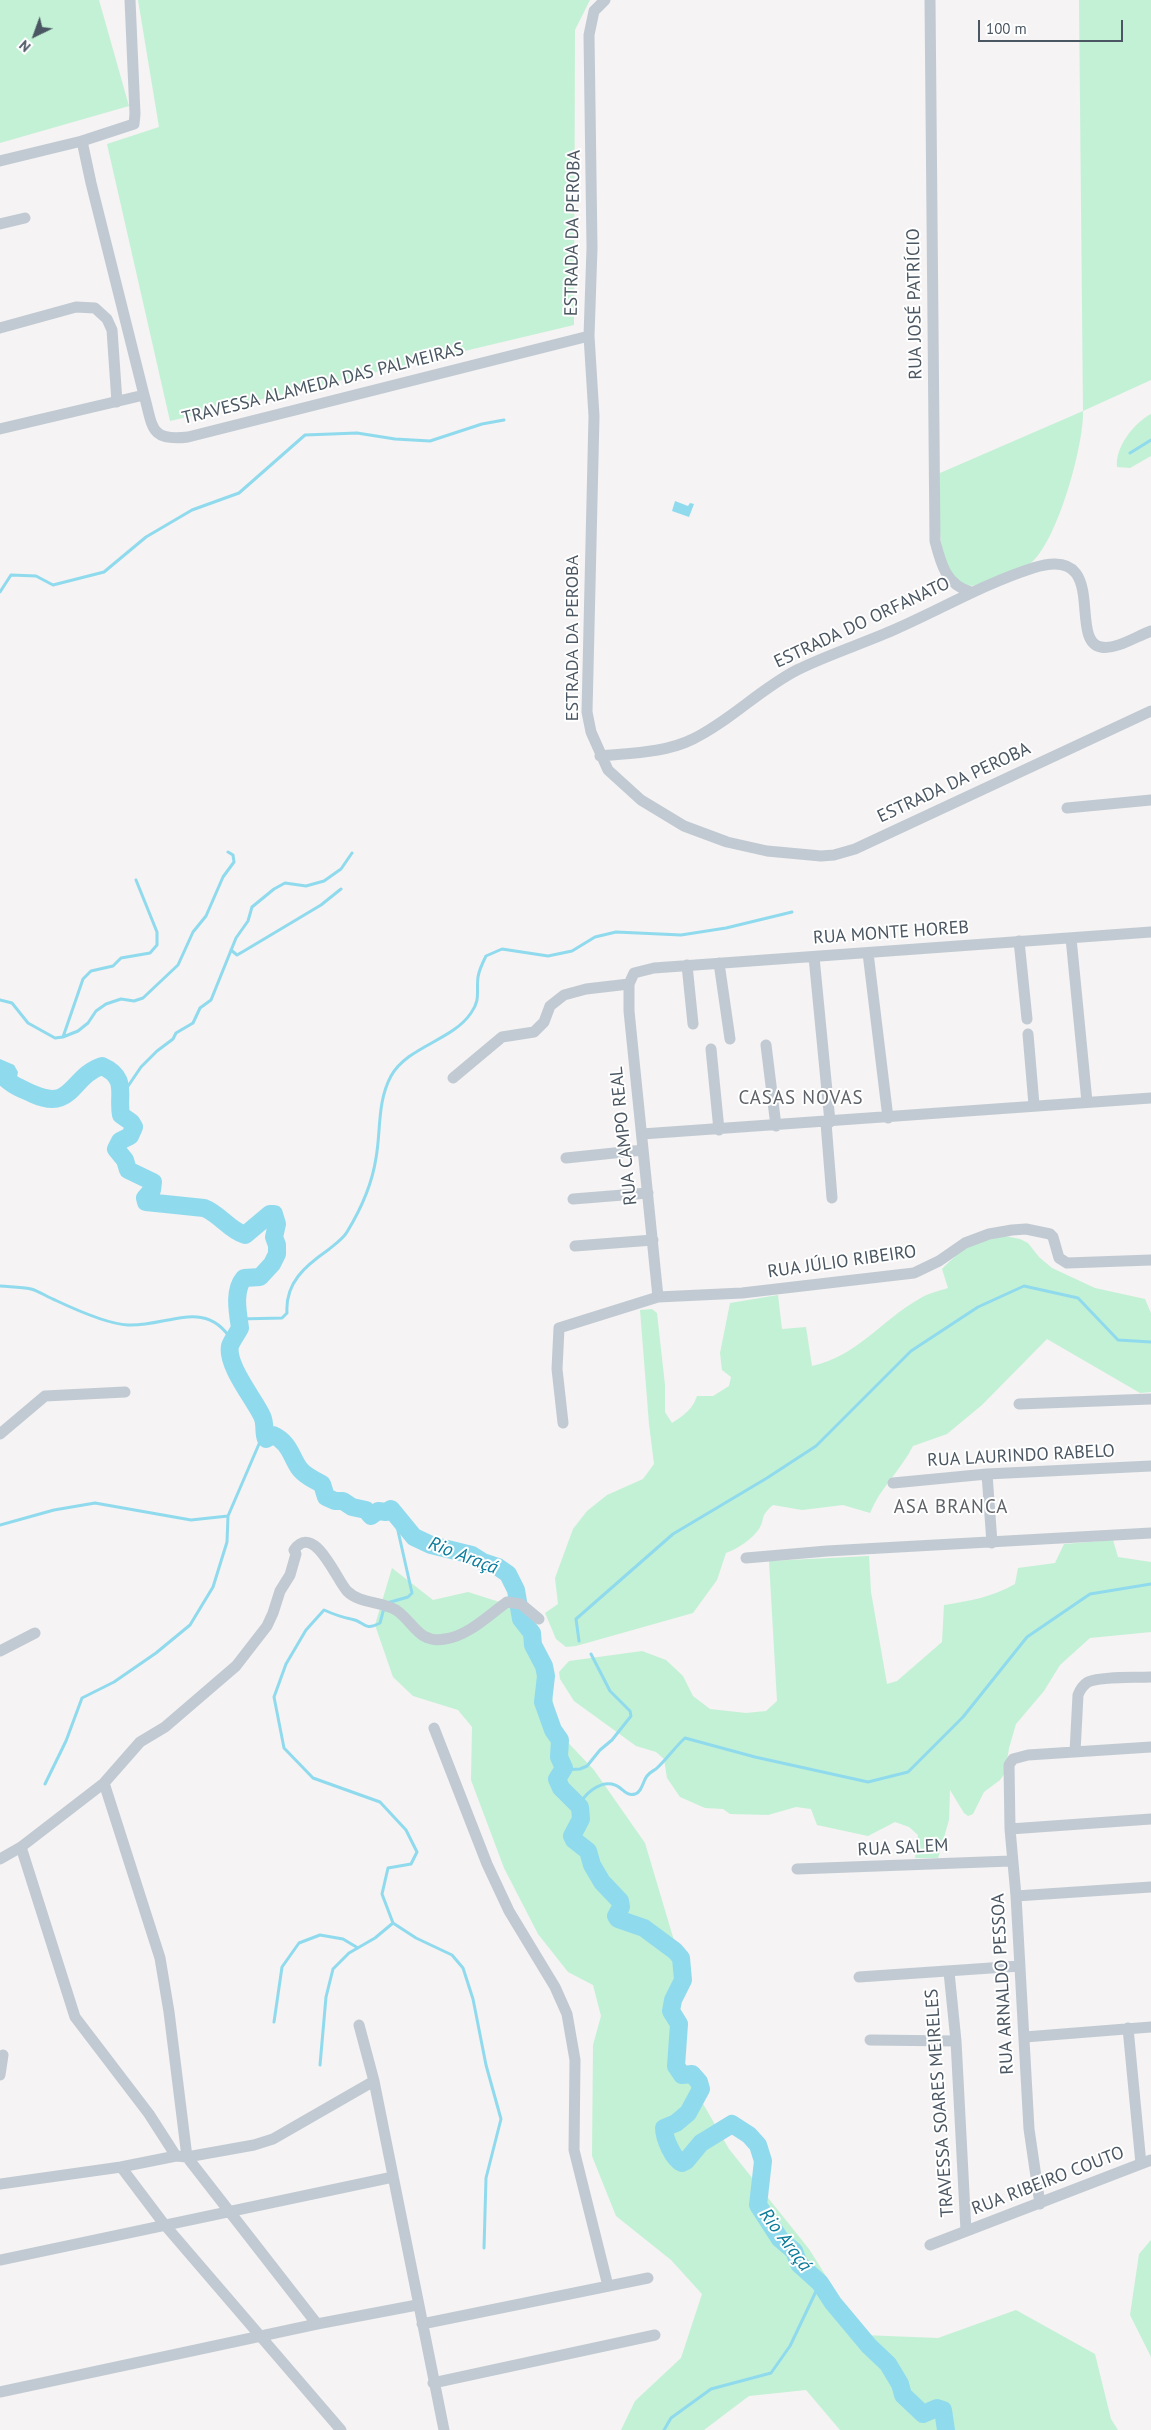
<!DOCTYPE html>
<html>
<head>
<meta charset="utf-8">
<style>
	body { margin:0 }
	#map { position:relative; width:1151px; height:2430px; overflow:hidden; background:#f5f3f3; font-family:"PT Sans",sans-serif }
	canvas { display:block }
	.north { position:absolute; left:10px; top:10px; width:50px; height:50px; -webkit-text-stroke:4px #fff; paint-order:stroke; rotate:222deg; font-size:14px; font-weight:700; line-height:20px; text-align:center; color:#4a5661 }
	.north::after { content:''; display:block; margin:auto; width:18px; height:22px; background:#4a5661; clip-path:polygon(50% 0,100% 100%,50% 72%,0 100%) }
	.scale { position:absolute; left:978px; top:20px; width:145px; height:22px; box-sizing:border-box; border:2px solid #4a5661; border-top:0; padding-left:6px; font-size:15px; line-height:18px; white-space:nowrap; color:#4a5661; -webkit-text-stroke:4px #fff; paint-order:stroke }
</style>
</head>
<body>
<div id="map">
<canvas width="1151" height="2430"></canvas>
<div class="north">N</div>
<div class="scale">100 m</div>
</div>
<script>
const g = document.querySelector('canvas').getContext('2d');
g.lineJoin = 'round';
function paint(path, color) { g.fillStyle = color; g.fill(path, 'evenodd'); }
function strokePath(path, color, width, dash) { g.strokeStyle = color; g.lineWidth = width; g.lineCap = dash ? 'butt' : 'round'; g.setLineDash(dash || []); g.stroke(path); }
function label(font, color, halo, rows, align = 'center') {
  g.font = font + ' "PT Sans",sans-serif'; g.lineWidth = 4; g.setLineDash([]); g.textBaseline = 'middle'; g.strokeStyle = halo; g.fillStyle = color; for (const [text, x, y, turn = 0] of rows) {
    g.save(); g.translate(x, y); g.rotate((+turn || 0) * Math.PI / 180); g.textAlign = isNaN(turn) ? turn : align; if (halo) g.strokeText(text, 0, 0); g.fillText(text, 0, 0); g.restore();
  }
}
const green = new Path2D(`
	M0,0h99l30,106 -129,37z
	M138,0h452l-15,30 -1,295 -404,96 -63,-277 52,-17z
	M1079,0h72v380l-68,31c1,34 -25,127 -50,150 -11,10 -31,15 -45,21 -14,6 -27,6 -36,-8 -17,-22 -12,-74 -12,-101l143,-62z
	M1151,414v42l-21,12 -13,-1c-2,-20 17,-44 34,-53z
	M1005,1236l15,3 8,4 11,14 13,11 43,20 50,11 6,14v79l-11,1 -93,-54 -65,66 -35,29 -34,12c-12,24 -33,42 -43,67l-27,-8 -41,5 -29,-5c-14,12 -7,12 -14,24 -8,11 -20,19 -33,24l-9,27 -24,33 -117,33 -10,1 -10,-8 -11,-26 13,-9 -3,-26 18,-49 14,-18 20,-16 36,-16 11,-15 -5,-40 -9,-114 12,-1 5,4 8,72v27l7,11c11,-7 21,-14 25,-27h16l16,-10 2,-9 -9,-7 -2,-17 10,-50 48,-8 4,34 24,-2 6,39c47,-11 67,-44 107,-67 8,-5 19,-8 29,-11l-6,-19c24,-24 30,-26 63,-33z
	M1113,1540l5,17 33,5v70l-61,6 -30,27 -16,26 -28,33 -7,24 -4,25 -5,7 -16,12 -11,22 -5,2 -4,-3 -14,-23 -1,30 -11,38h-23l3,-23 -9,-8 -14,-5 -27,14 -51,-11 -6,-16 -15,-2 -28,8 -38,-1 -7,-5 -18,-1 -25,-11 -13,-19 -3,-19 -8,-7 -20,-6 -62,-45 -14,-22 -1,-7 10,-11 73,-10 24,9 17,16 10,20 17,13 36,4 20,-2 11,-10 -8,-140 100,-5 2,36 16,92 10,-3 45,-39 2,-37c26,-4 48,-8 71,-21l3,-16 37,-5 9,-19z
	M392,1568l41,32 35,-8 41,13 37,55 12,72 36,38 51,73 36,121 -7,89 55,96 80,100 54,86 75,3 78,-28 79,44 16,65 7,11h-278l-34,-40 -57,6 -45,34h-83l14,-29 46,-43 21,-64 -31,-34 -55,-44 -24,-60 1,-111 8,-29 -8,-31 -25,-13 -30,-38 -34,-66 -33,-88 1,-53 -14,-17 -45,-14 -20,-19 -18,-52z
	M1151,2240v117l-21,-42 9,-61z`);
const water = new Path2D(`
	M675,501l13,5 2,-3 4,1 -5,13 -17,-6z
	M0,1059l14,6 4,7 -1,5 -8,5 -9,1z`);
const stream = new Path2D(`
	M1130,453l21,-13
	M0,592l11,-17 25,1 17,9 51,-13 42,-35 46,-27 47,-17 66,-58 52,-2 38,6 35,2 52,-17 22,-4
	M231,950l6,5 7,-4 77,-46 20,-16
	M0,1000l12,3 16,20 27,15 8,-1 15,-6 10,-8 8,-12 10,-7 15,-5 13,2 9,-3 35,-33 15,-33 13,-16 17,-39 11,-15 -1,-7 -5,-3
	M63,1037l20,-58 8,-8 22,-5 8,-8 29,-5 7,-8v-13l-21,-52
	M122,1095l19,-28 16,-16 16,-12 3,-6 17,-10 7,-15 11,-8 25,-62 12,-17 4,-14 22,-18 11,-6 21,3 18,-5 17,-12 11,-16
	M0,1286c10,1 21,1 31,3 8,2 16,8 24,11 19,9 52,24 73,25 39,2 78,-28 104,16
	M239,1319l43,-1 5,-5c-2,-30 18,-47 41,-63 6,-5 15,-11 19,-18 14,-23 25,-47 29,-74 5,-27 1,-56 15,-82 17,-30 61,-35 80,-63 10,-14 5,-21 7,-36 1,-7 5,-15 8,-21l16,-7 46,7 24,-5 23,-14 21,-5 65,3 45,-7 66,-16
	M0,1525l54,-15 41,-7 96,17 37,-4
	M387,1603l21,-6 4,-4 -18,-80
	M384,1608l-4,15c-17,9 -15,-2 -29,-4 -11,-2 -18,-5 -27,-9l-18,20 -20,34 -12,33 10,51 29,30 67,24 26,28 11,22 -6,12 -23,4 -6,26 11,29 23,15 36,17 11,13 10,31 13,66 15,54 -15,59 -2,70
	M579,1641l-3,-22 97,-85 94,-56 49,-32 95,-95 67,-44 46,-21 54,12 40,42 33,2
	M563,1770l17,-1 7,-3 13,-16 12,-10 19,-24 -1,-5 -20,-20 -19,-37
	M45,1784l21,-43 16,-43 32,-16 42,-29 34,-28 23,-38 14,-45 1,-26 31,-72 6,-7
	M580,1807c2,-13 21,-27 35,-22 7,2 11,12 20,9 7,-2 8,-13 12,-18 3,-4 6,-5 9,-7 10,-9 19,-22 29,-31l70,19 113,25 40,-10 55,-55 64,-80 63,-43 61,-10
	M274,2022l8,-55 17,-24 21,-8 23,4 15,9
	M320,2065l6,-68 7,-28 16,-16 26,-15 18,-15
	M664,2430l7,-12 40,-29 60,-16 19,-27 30,-63`);
const river = new Path2D(`
	M0,1073c9,11 20,15 33,21 40,18 38,-18 69,-28 27,12 15,29 19,49l10,7 3,5 -4,9 -10,5 -4,8 9,11 3,10 25,12 -1,8 -7,8 1,4 58,6c16,6 25,22 41,27l25,-21h4l3,10 -3,13 3,8v9l-5,10 -12,13 -16,1c-11,13 -6,35 -4,50 -3,6 -8,12 -10,18 -4,19 24,53 32,70 4,8 1,16 4,23l7,-4c16,7 18,21 26,33 5,7 15,12 23,16l4,13 9,4h8l9,6 14,3 5,6 7,-5 8,1 5,-3 23,28 17,8 41,10 11,7 15,5 10,7 8,16 5,29 11,14 1,12 11,21 2,10 -3,26 10,28 7,10 -1,17 5,11 -7,11 4,9 19,19 1,12 -9,17 2,4 14,11 4,14 10,17 18,19 1,6 -5,9 2,3 26,9 31,23 6,7 2,22 -10,20 -2,11 8,13 -3,42 6,9 10,-1 7,8 2,7 -13,24 -12,10 -12,5c0,10 9,31 18,35l4,-2 15,-18 31,-19 17,11 9,10 5,16 -5,44 22,34 14,12 5,13 21,19 13,20 36,43 19,18 12,20 3,11 20,19 14,-6 6,2 3,20`);
const minor = new Path2D(`
	M605,0l-11,11 -5,24 3,213 -3,88 5,80 -7,296 4,20 17,38 33,30 43,26 43,16 40,9 54,5 13,-1 21,-6 296,-138
	M930,0l5,541c6,23 11,44 36,51
	M82,141l9,42 53,212c9,31 5,47 44,42l401,-101
	M0,161l82,-20 52,-17 1,-10 -5,-114
	M0,224l25,-6
	M0,328l76,-21 19,1 12,11 5,11 5,72
	M0,429l144,-34
	M600,756c30,-3 65,-3 93,-17 37,-18 67,-50 104,-69 32,-16 68,-27 101,-42 45,-20 88,-45 135,-60 78,-25 34,73 68,79 15,3 36,-11 50,-16
	M1067,808l84,-8
	M1071,938l16,164
	M1019,941l8,78
	M868,953l20,165
	M814,957l16,165
	M719,963l11,76
	M687,965l6,59
	M1028,1034l6,71
	M766,1045l10,81
	M711,1049l8,81
	M453,1078l49,-41 32,-5 10,-10 6,-16 14,-11 22,-6 43,-5
	M826,1123l6,75
	M642,1134l509,-36
	M566,1158l77,-8
	M573,1199l75,-6
	M575,1246l78,-6
	M658,1297l-29,-286v-27l5,-11 20,-5 497,-36
	M1019,1404l132,-5
	M563,1423l-6,-54 2,-41 99,-31 84,-4 172,-20 25,-12 26,-18 24,-9 23,-4 14,-1 24,5 3,3 6,21 8,5 84,-3
	M0,1434l45,-38 80,-4
	M987,1474l5,69
	M893,1483l94,-9 164,-8
	M746,1558l81,-7 324,-18
	M0,1651l35,-18
	M434,1728l53,136 22,47 46,76 12,27 8,46 -1,90 34,136
	M1075,1752l3,-57c2,-5 5,-10 10,-13 14,-6 47,-4 63,-5
	M104,1783l56,175 9,54 18,145 130,167
	M1010,1829l141,-10
	M21,1847l54,170 74,97 27,42
	M0,1859l21,-12 83,-64 36,-41 25,-15 71,-61 31,-40 6,-13 7,-22 10,-16 6,-21 -2,-4c20,-29 43,31 53,41 13,13 34,10 49,19 18,12 22,34 49,29 23,-3 44,-24 62,-37l14,2 18,15
	M797,1869l214,-8
	M1016,1896l135,-9
	M949,1972l7,69 10,190
	M859,1977l161,-11
	M359,2025l15,56 70,349
	M1128,2028l13,136
	M1025,2037l126,-10
	M870,2040l86,1
	M0,2075l3,-20
	M121,2167l43,57 177,206
	M0,2184l121,-17 55,-11 11,1 67,-12 19,-6 101,-58
	M1040,2204l-11,-75 -13,-233 -6,-67 -1,-64 4,-6 15,-4 123,-8
	M930,2245l221,-85
	M0,2260l393,-83
	M422,2324l226,-46
	M433,2383l222,-48
	M0,2392l317,-68 100,-19`);
const streetNames = [
	["ESTRADA DA PEROBA",573,233,-89],
	["RUA JOSÉ PATRÍCIO",915,304,-91],
	["TRAVESSA ALAMEDA DAS PALMEIRAS",323,384,-14],
	["ESTRADA DO ORFANATO",862,623,-25],
	["ESTRADA DA PEROBA",573,638,-90],
	["ESTRADA DA PEROBA",954,783,-25],
	["RUA MONTE HOREB",891,933,-4],
	["RUA CAMPO REAL",624,1136,-96],
	["RUA JÚLIO RIBEIRO",842,1262,-8],
	["RUA LAURINDO RABELO",1021,1456,-3],
	["RUA SALEM",903,1848,-3],
	["RUA ARNALDO PESSOA",1003,1984,-93],
	["TRAVESSA SOARES MEIRELES",940,2103,-94],
	["RUA RIBEIRO COUTO",1048,2181,-21]
];
const neighbourhoodNames = [
	["CASAS NOVAS",801,1099],
	["ASA BRANCA",951,1508]
];
const waterNames = [
	["Rio Araçá",463,1556,21],
	["Rio Araçá",785,2240,53]
];
paint(green, '#c3f1d5');
paint(water, '#90daee');
strokePath(stream, '#90daee', 3);
strokePath(river, '#90daee', 18);
strokePath(minor, '#c1cad2', 11);
label('18px', '#4a5661', '#fff', streetNames);
g.letterSpacing = '1px';
label('19px', '#5f6368', '#fff', neighbourhoodNames);
g.letterSpacing = '0px';
label('italic 19px', '#0c7c9b', '#fff', waterNames);
</script>
</body>
</html>
